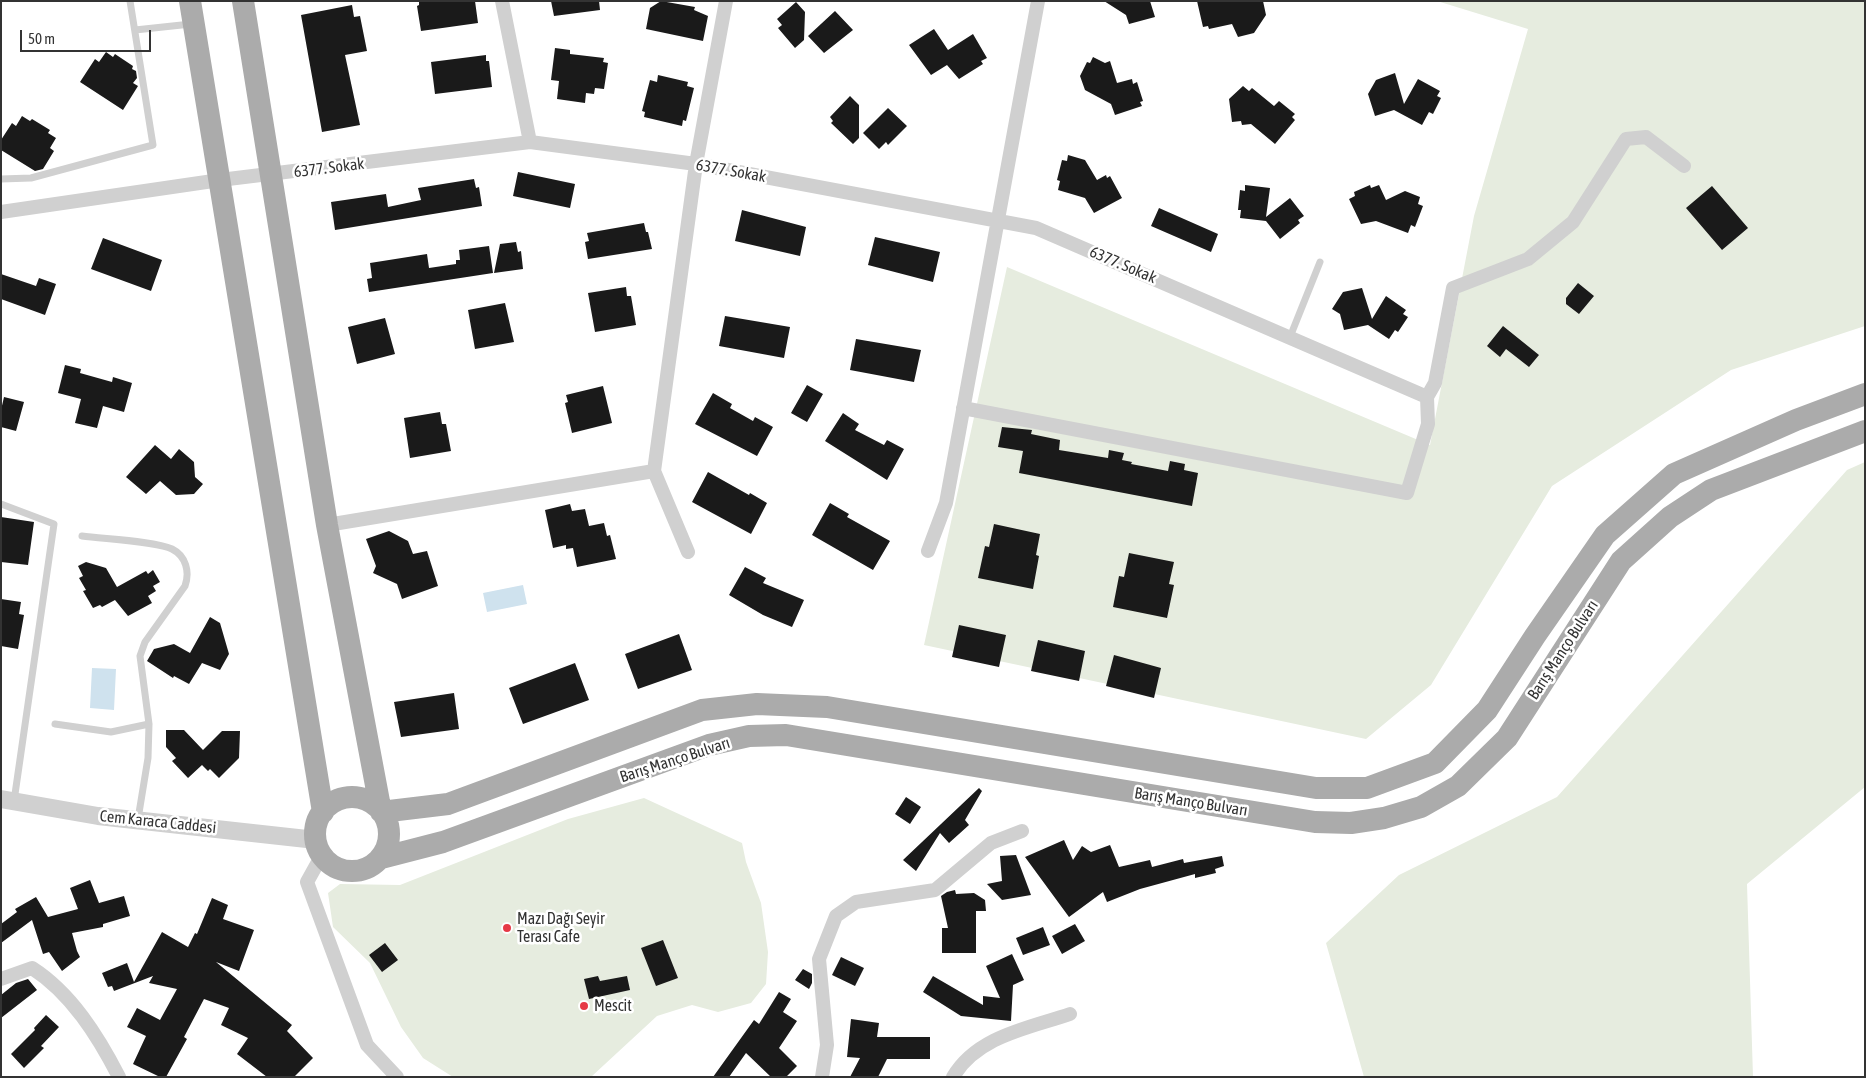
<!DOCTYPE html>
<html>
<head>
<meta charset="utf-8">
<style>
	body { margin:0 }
	#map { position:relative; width:1866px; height:1078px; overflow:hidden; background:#fff; font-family:"Asap Condensed",sans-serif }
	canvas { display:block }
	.frame { position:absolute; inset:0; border:2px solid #333; pointer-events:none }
	.scale { position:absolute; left:20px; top:30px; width:131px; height:22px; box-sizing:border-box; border:2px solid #333; border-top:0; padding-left:6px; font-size:15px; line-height:18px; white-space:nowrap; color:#333; -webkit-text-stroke:4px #fff; paint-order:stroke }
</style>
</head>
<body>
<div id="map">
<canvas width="1866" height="1078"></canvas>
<div class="frame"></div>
<div class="scale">50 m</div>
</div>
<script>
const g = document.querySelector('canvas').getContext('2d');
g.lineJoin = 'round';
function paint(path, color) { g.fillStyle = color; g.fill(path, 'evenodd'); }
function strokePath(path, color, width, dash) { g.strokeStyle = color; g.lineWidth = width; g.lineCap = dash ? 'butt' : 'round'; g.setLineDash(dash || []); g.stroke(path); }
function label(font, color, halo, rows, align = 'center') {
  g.font = font + ' "Asap Condensed",sans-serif'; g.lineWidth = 5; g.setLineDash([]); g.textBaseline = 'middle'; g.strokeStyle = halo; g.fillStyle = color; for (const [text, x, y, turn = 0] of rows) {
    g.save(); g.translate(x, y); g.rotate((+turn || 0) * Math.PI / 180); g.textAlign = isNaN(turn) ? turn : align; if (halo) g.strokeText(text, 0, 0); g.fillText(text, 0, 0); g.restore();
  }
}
const green = new Path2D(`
	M1437,1h428v325l-134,44 -179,116 -121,199 -65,54 -442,-94 83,-378 423,178 44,-229 54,-187z
	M1865,462v325l-118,97 6,193h-389l-38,-134 73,-68 158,-78 290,-327z
	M644,798l98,45 4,19 15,41 7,49 -2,32 -15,19 -33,9 -26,-7 -35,11 -66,61h-138l-30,-19 -22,-31 -31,-64 -37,-36 -5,-34 12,-9 60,1 168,-66z`);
const water = new Path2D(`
	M523,585l4,19 -40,8 -4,-19z
	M92,668l24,1 -2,41 -24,-2z`);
const building = new Path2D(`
	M419,1h56l3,22 -57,8 -4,-25 2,-1z
	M551,1h48l1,9 -46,6z
	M661,1l34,6 -1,3 14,6 -5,25 -57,-12 4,-21z
	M1104,1h46l5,16 -26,7 -3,-9z
	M1197,1h66l3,14 -12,18 -16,4 -6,-13 -23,5 -1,-3 -5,1z
	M796,2l9,10 -1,28 -9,8 -17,-20 4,-3 -5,-6z
	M352,5l2,12 6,-1 7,35 -22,4 15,70 -38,7 -21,-117z
	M835,11l18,19 -29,23 -16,-17z
	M934,29l14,21 25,-16 14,24 -6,3 2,3 -24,15 -12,-14 -16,10 -22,-30z
	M555,48l15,2v4l34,4 -1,4 5,1 -4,26 -9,-1 -1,6 -8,-1 -1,10 -28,-4 2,-18 -8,-1z
	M106,52l7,5 2,-3 18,12 -1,3 4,2 1,7 -4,5 5,3 -15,24 -43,-28 15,-23 4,3z
	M486,55v6h3l3,26 -57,7 -4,-32z
	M1093,57l12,6 5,-2 7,22 15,-4 1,5 4,-2 6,19 -3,1 2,4 -27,9 -4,-11 -26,-14 -5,-14 7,-14 3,1z
	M1395,73l9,31 14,-25 22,12 -3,5 4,2 -8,16 -4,-2 -7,13 -28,-15 -19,6 -7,-22 8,-14z
	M658,75l30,7 -1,4 7,2 -8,33 -3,-1 -1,6 -38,-9 1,-5 -3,-1 8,-31 7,2z
	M1243,86l6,5 3,-3 22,18 5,-5 16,13 -3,3 3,3 -20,24 -24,-20 -9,1 -1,-4 -9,1 -3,-23z
	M850,96l9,9v33l-6,6 -22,-21 2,-2 -3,-4z
	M888,108l19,18 -19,19 -2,-3 -7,7 -16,-16z
	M22,116l8,5 2,-2 18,11 -2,3 8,5 -6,10 4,3 -11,18 -8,2 -34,-21v-10l11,-17 4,3z
	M1068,155l17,5 12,20 9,-5 1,3 3,-2 12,22 -28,15 -9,-15 -27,-8 2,-9 -3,-1 5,-20 5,1z
	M518,172l57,12 -5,24 -57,-12z
	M474,179l2,9 3,-1 3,19 -147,24 -4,-28 55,-8 2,13 33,-7 -3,-12z
	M1245,185l25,3 -4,29 24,-19 14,18 -6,4 2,3 -20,16 -14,-18 -26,-3 1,-8h-3l2,-20 5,1z
	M1370,185l1,3 8,-3 7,15 19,-9 15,6 -2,7 5,2 -8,21 -4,-2 -3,8 -32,-12 -15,3 -12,-25 6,-3 -1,-4z
	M1712,186l36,42 -26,22 -36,-42z
	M1159,208l59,26 -7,18 -60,-26z
	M742,210l64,17 -6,29 -65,-15z
	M644,223l2,9h2l4,17 -64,10 -3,-17 4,-1 -2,-8z
	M875,237l65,15 -7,30 -65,-17z
	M103,238l59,22 -11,31 -60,-22z
	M516,242l2,10 3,-1 2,18 -29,4 6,-29z
	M489,246l4,27 -124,19 -2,-13 5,-1 -2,-15 57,-9 2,14 27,-4v-4h4l-1,-10z
	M1,274l35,12 3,-8 17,6 -11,31 -44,-16z
	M1578,283l16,13 -15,18 -13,-10v-6z
	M626,287l1,9h4l5,29 -41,7 -7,-39z
	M1362,288l10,31 14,-23 20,14 -3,4 5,3 -10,15 -3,-2 -6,9 -21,-14 -24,5 -4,-16 -8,-5 11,-17z
	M505,303l9,39 -39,7 -7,-39z
	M725,316l65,11 -6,31 -65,-12z
	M385,318l10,36 -38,10 -9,-37z
	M1503,326l36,29 -10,12 -23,-18 -6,8 -13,-11z
	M856,339l65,11 -7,32 -64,-12z
	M65,365l16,4 -1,4 32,9 1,-5 19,6 -8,29 -21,-6 -6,22 -22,-5 6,-24 -23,-6z
	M807,385l16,9 -16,28 -16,-9z
	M603,386l9,37 -40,10 -7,-30 3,-1 -2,-7z
	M713,393l19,11 -2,4 23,13 2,-4 18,10 -16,29 -62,-32z
	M4,397l20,5 -8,29 -15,-4v-17z
	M440,412l2,12h4l5,27 -41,7 -6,-40z
	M843,413l16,11 -4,6 29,15 3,-5 17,9 -17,31 -62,-39z
	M1002,427l30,3 -1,4 29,6 -1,10 49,8 1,-8 15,3 -2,7 10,2 -1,2 37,7 2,-10 15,3 -1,6 14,3 -6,33 -173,-33 4,-22 -25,-4z
	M155,445l16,14 8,-10 15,13 1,15 8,7 -9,10 -18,1 -16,-14 -14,13 -20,-17z
	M708,472l41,23 1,-2 17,10 -16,31 -59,-32z
	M830,503l19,11 -2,3 43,24 -17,29 -61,-35z
	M570,504l2,7 13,-2 4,17 15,-3 3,13 3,-1 6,24 -39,8 -4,-19 -7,1v-4l-13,3 -8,-38z
	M1,517l33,5 -6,43 -27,-3z
	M994,524l46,10 -4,21 3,1 -6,33 -55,-11 7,-32 4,1z
	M389,531l19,10 5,13 14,-3 11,35 -36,13 -5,-15 -24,-11 3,-7 -10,-27z
	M1129,553l45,9 -5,22 5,1 -7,33 -54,-11 6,-31 5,1z
	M86,562l20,6 11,19 29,-16 2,3 5,-4 7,12 -7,4 3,5 -8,5 4,7 -24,13 -13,-16 -13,7 -2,-2 -7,3 -10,-17 3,-1 -7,-12 4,-2 -5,-10z
	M745,567l21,11 -3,5 41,17 -12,27 -29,-12 -34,-20z
	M1,599l20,3 -2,12 5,1 -6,34 -17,-3z
	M210,617l10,6 9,31 -9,16 -18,-7 -13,21 -15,-8 -1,2 -26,-17 7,-12 20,-5 16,9z
	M959,625l47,10 -7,32 -47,-10z
	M679,634l13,36 -54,19 -13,-35z
	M1038,640l47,11 -6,30 -48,-10z
	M1114,655l47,13 -7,30 -48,-12z
	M575,663l14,37 -66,24 -14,-36z
	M454,693l5,36 -58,8 -7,-35z
	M166,730h18l19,20 19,-19h18l-1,27 -20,20 -9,-9 -2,2 -6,-6 -14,13 -16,-17 4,-3 -10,-11z
	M979,788l3,3 -17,29 4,5 -20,18 -9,-10 -24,38 -13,-11z
	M906,797l15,10 -11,17 -15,-10z
	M1064,840l9,20 9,-14 9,6 19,-7 9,22 31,-7 2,7 31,-8 1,4 38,-7 2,10 -9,3 1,4 -21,5v-4l-55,15 -33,13 -4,-10 -34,25 -44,-60z
	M1016,855l15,40 -29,5 -15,-16 15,-3 -2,-25z
	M90,880l9,23 25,-7 6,20 -27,8v3l-31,6 5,18 3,6 -18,14 -13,-19 -6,2 -11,-34 -31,23v-19l16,-12 -2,-3 21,-12 12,20 30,-8 -8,-21z
	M955,890l1,4 18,-1 11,7 1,11h-10v42h-34v-25h6l-7,-32 6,-4z
	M212,898l16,7 -5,14 31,11 -15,41 -23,-9 76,63 -5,6 26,27 -19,19h-27l-30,-23 11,-16 -27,-13 8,-17 -25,-9 -20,38 3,2 -21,38h-6l-27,-13 13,-28 -19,-9 10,-19 23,12 17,-31 -28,-6 4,-7 -39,15 -2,-5 -4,1 -6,-14 25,-10 7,19 28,-50 26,15 7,-14 2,1z
	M1075,924l10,17 -23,13 -10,-18z
	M1043,927l7,18 -27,10 -7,-17z
	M663,940l15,38 -22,8 -15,-38z
	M385,943l13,17 -16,12 -13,-17z
	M1012,954l12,26 -11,5 -2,36 -50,-5 -38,-24 10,-16 50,29v-9l17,2 -14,-32z
	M841,957l23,11 -9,18 -23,-11z
	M803,969l9,5v9l-3,6 -14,-9z
	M598,976l2,5 27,-5 3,14 -41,9 -5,-20z
	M28,979l9,11 -36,28v-23l15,-12z
	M779,992l12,7 -8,13 14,9 -18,27 18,18 -11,11h-15l-25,-24 -17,24h-16l41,-57 5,4z
	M46,1015l13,12 -18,19 3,2 -20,20 -13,-14 24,-24 -1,-2z
	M851,1019l28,4 -2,14h53v22h-43l-9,18h-28l10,-19 -13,-1z`);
const service = new Path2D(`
	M135,30l56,-6
	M1,179l30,-1 122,-33 -23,-144
	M1290,337l30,-75
	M1,504l53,20 -40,277
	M82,536c21,3 73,5 90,13 14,7 18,23 13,37l-40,56 -5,14 9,68 -1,34 -10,61
	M55,724l56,8 38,-8`);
const minor = new Path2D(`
	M502,1l28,141
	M1,212l219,-32 310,-38 166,22 340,64 391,169
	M963,408l444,85 21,-69 -1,-27 8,-14 18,-95 75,-29 45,-37 53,-83 20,-2 38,29
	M654,471l34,81
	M327,525l327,-54 42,-307 30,-163
	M928,551l18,-48 92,-502
	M322,855l-15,27 60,163 30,32
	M1,979l31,-11c39,25 66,68 87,109
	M822,1077l5,-32 -8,-86 17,-43 20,-14 79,-12 56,-47 31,-12
	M953,1077c24,-41 76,-49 117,-63`);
const tertiary = new Path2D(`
	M1,799l97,17 218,24`);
const primary = new Path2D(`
	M190,1l133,811
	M243,1l84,524 54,287 67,-8 254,-94 55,-6 70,3 489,81h51l68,-25 52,-53 48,-74 70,-101 69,-61 122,-54 69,-26
	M315 834a37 37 0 1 1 74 0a37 37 0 1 1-74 0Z
	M381,858l62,-16 266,-97 40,-9 37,-1 529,87 36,1 33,-5 37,-11 37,-21 49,-48 114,-177 49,-44 41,-27 154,-59`);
const markers = [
	[507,928,5,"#e63946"],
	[584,1006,5,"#e63946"]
];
const streetNames = [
	["6377. Sokak",329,168,-7],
	["6377. Sokak",731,171,10],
	["6377. Sokak",1123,265,23],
	["Barış Manço Bulvarı",1563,650,-57],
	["Barış Manço Bulvarı",675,760,-18],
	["Barış Manço Bulvarı",1191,802,9],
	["Cem Karaca Caddesi",158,822,6]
];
const poiNames = [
	["Mazı Dağı Seyir",517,919],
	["Terası Cafe",517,937],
	["Mescit",594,1006]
];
paint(green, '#e6ecdf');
paint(water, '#cfe2ee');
paint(building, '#1a1a1a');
strokePath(service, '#d0d0d0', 7);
strokePath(minor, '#d0d0d0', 14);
strokePath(tertiary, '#d0d0d0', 18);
strokePath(primary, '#ababab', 22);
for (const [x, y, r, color] of markers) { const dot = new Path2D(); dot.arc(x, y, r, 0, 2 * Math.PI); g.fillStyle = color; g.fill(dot); strokePath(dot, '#fff', 2); }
label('16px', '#333', '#fff', streetNames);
label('16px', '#333', '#fff', poiNames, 'left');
</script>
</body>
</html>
